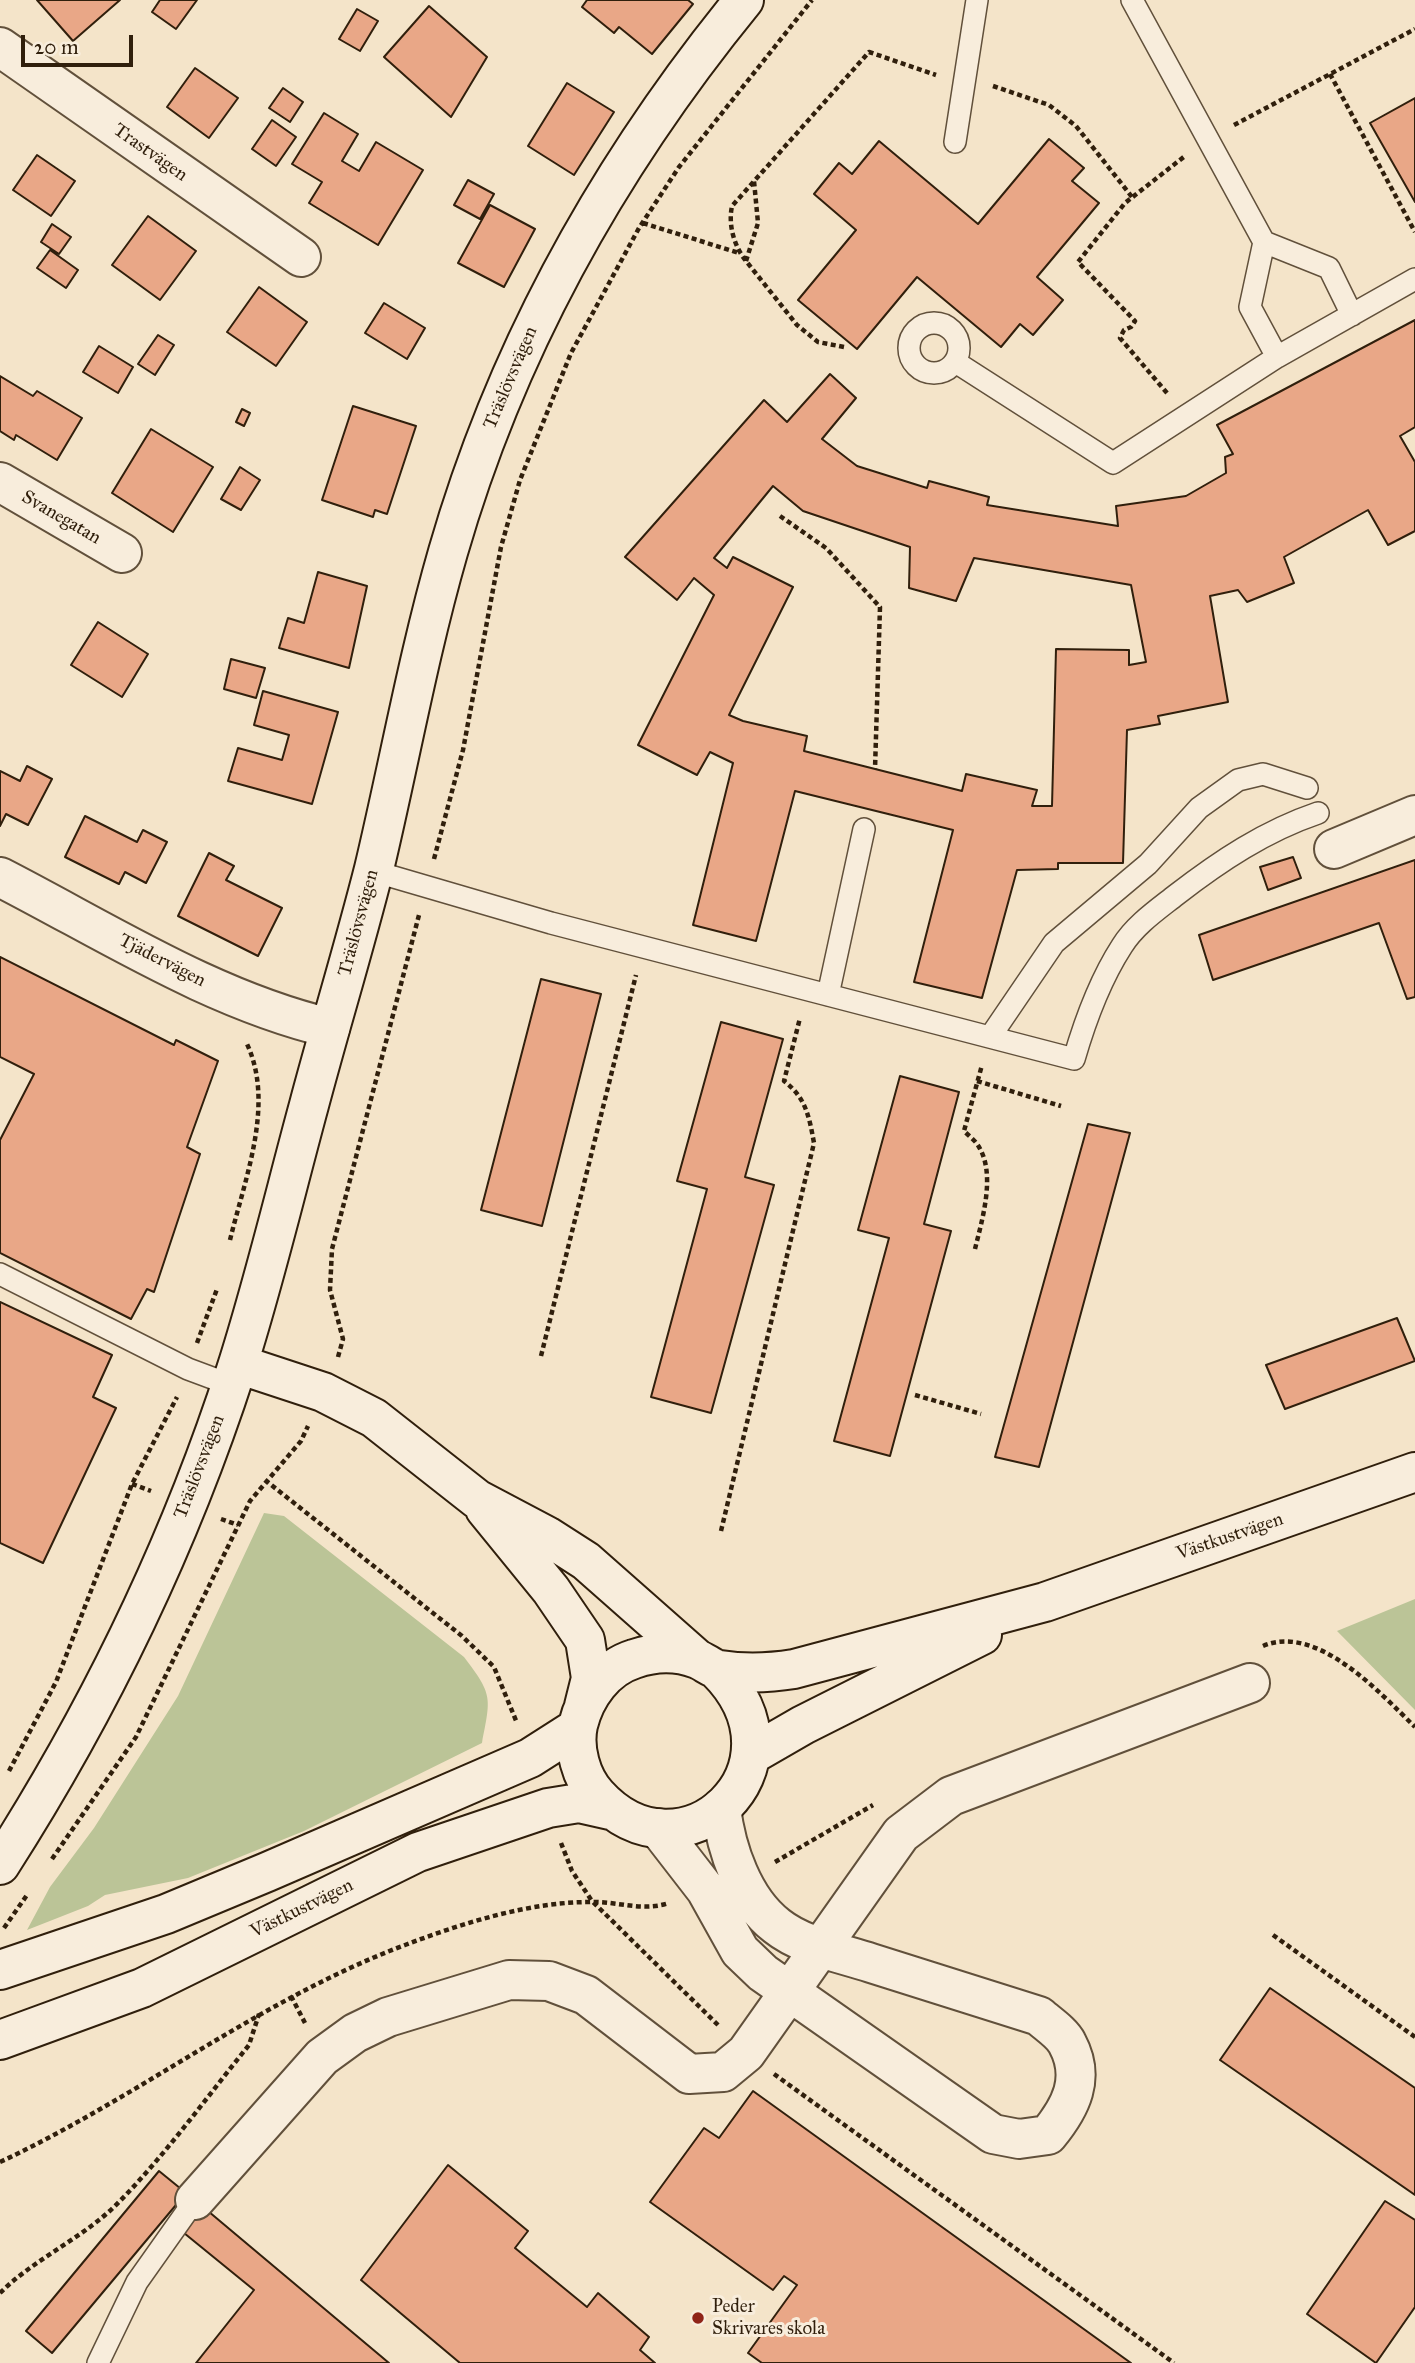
<!DOCTYPE html>
<html>
<head>
<meta charset="utf-8">
<style>
	body { margin:0 }
	#map { position:relative; width:1415px; height:2363px; overflow:hidden; background:#f4e4c9; font-family:"IM FELL Great Primer",serif }
	canvas { display:block }
	.scale { position:absolute; left:21px; top:35px; width:112px; height:32px; box-sizing:border-box; border:4px solid #301f0c; border-top:0; padding-left:9px; font-size:21px; line-height:24px; white-space:nowrap; color:#301f0c; -webkit-text-stroke:5px #f8eddc; paint-order:stroke }
</style>
</head>
<body>
<div id="map">
<canvas width="1415" height="2363"></canvas>
<div class="scale">20 m</div>
</div>
<script>
const g = document.querySelector('canvas').getContext('2d');
g.lineJoin = 'round';
function paint(path, color) { g.fillStyle = color; g.fill(path, 'evenodd'); }
function strokePath(path, color, width, dash) { g.strokeStyle = color; g.lineWidth = width; g.lineCap = dash ? 'butt' : 'round'; g.setLineDash(dash || []); g.stroke(path); }
function label(font, color, halo, rows, align = 'center') {
  g.font = font + ' "IM FELL Great Primer",serif'; g.lineWidth = 6; g.setLineDash([]); g.textBaseline = 'middle'; g.strokeStyle = halo; g.fillStyle = color; for (const [text, x, y, turn = 0] of rows) {
    g.save(); g.translate(x, y); g.rotate((+turn || 0) * Math.PI / 180); g.textAlign = isNaN(turn) ? turn : align; if (halo) g.strokeText(text, 0, 0); g.fillText(text, 0, 0); g.restore();
  }
}
const green = new Path2D(`
	M264,1513l20,3 180,141c29,38 27,40 18,86l-178,88 -116,47 -83,17 -17,11 -61,24 23,-43 44,-59 84,-132z
	M1415,1599v111l-78,-79z`);
const building = new Path2D(`
	M37,0h83l-47,41z
	M160,0h37l-21,29 -24,-17z
	M587,0h101l5,4 -41,50 -33,-27 -5,6 -32,-26z
	M429,6l58,51 -36,60 -67,-60z
	M357,9l21,12 -18,30 -21,-12z
	M195,68l43,30 -29,40 -42,-31z
	M567,83l47,29 -40,63 -46,-29z
	M283,88l20,14 -13,20 -21,-14z
	M1415,98v104l-45,-79z
	M324,113l34,21 -16,27 17,10 17,-29 47,28 -45,75 -69,-42 13,-21 -30,-18z
	M272,120l24,17 -20,29 -24,-17z
	M1049,139l35,29 -12,13 27,22 -62,74 26,23 -30,35 -13,-11 -19,23 -84,-70 -60,72 -59,-49 58,-70 -42,-36 25,-31 13,11 27,-33 99,83z
	M37,155l38,26 -24,35 -38,-26z
	M468,180l26,14 -14,25 -26,-14z
	M490,205l45,24 -31,58 -46,-24z
	M148,216l48,35 -36,49 -48,-35z
	M52,224l19,13 -12,17 -18,-12z
	M50,250l28,20 -12,18 -29,-20z
	M259,287l48,35 -31,44 -49,-34z
	M384,303l41,25 -18,31 -42,-26z
	M1415,320v107l-15,9 15,26v69l-27,14 -20,-35 -84,47 10,26 -47,19 -9,-12 -28,6 18,106 -70,14 2,8 -33,6 -4,133h-65v6l-41,1 -35,128 -68,-16 39,-152 -158,-39 -39,150 -63,-16 40,-162 -23,-11 -13,23 -59,-30 76,-150 -20,-17 -17,22 -52,-43 139,-157 23,22 43,-48 26,24 -34,41 35,27 70,22 2,-7 60,16 -2,8 131,21 -2,-20 70,-10 40,-23 -1,-16 8,-3 -16,-29zM773,486l30,25 107,36 -1,41 47,13 18,-43 157,27 15,77 -17,3v-15l-73,-1 -4,157h-20l5,-16 -71,-16 -4,17 -158,-40 3,-15 -64,-15 -14,-6 64,-128 -60,-30 -6,11 -13,-10z
	M158,335l16,10 -19,30 -17,-11z
	M99,346l34,21 -15,26 -35,-21z
	M0,376l33,20 4,-5 45,27 -25,42 -41,-25 -2,5 -14,-9z
	M353,406l63,20 -29,88 -12,-4 -2,7 -51,-17z
	M242,409l8,4 -6,13 -8,-4z
	M151,429l62,38 -40,65 -61,-39z
	M240,467l20,13 -19,30 -20,-11z
	M318,572l49,14 -18,82 -70,-20 9,-30 16,5z
	M98,622l50,32 -26,43 -51,-32z
	M231,659l34,9 -9,30 -32,-9z
	M263,691l75,21 -26,92 -84,-23 10,-33 44,12 7,-25 -35,-10z
	M27,766l25,13 -24,46 -22,-11 -6,12v-55l20,10z
	M85,816l52,26 6,-12 24,12 -21,41 -21,-11 -6,12 -54,-27z
	M209,853l25,13 -8,14 56,28 -24,48 -80,-40z
	M1293,857l8,21 -33,12 -8,-23z
	M1415,860v137l-8,2 -28,-76 -166,57 -14,-45z
	M0,957l174,88 2,-5 42,21 -31,86 13,7 -46,138 -7,-3 -16,30 -131,-66v-113l34,-66 -34,-17z
	M541,979l60,15 -59,232 -61,-16z
	M721,1022l62,17 -38,138 29,8 -63,228 -60,-16 56,-208 -30,-8z
	M900,1076l59,16 -35,132 27,7 -61,225 -56,-15 55,-203 -31,-8z
	M1088,1124l42,9 -91,334 -44,-10z
	M0,1302l112,53 -19,42 23,11 -73,155 -43,-20z
	M1397,1318l18,43 -130,48 -19,-44z
	M1270,1988l145,100v107l-195,-135z
	M753,2091l378,272h-369l-14,-10 49,-68 -13,-9 -11,14 -123,-88 54,-74 15,10z
	M448,2165l80,66 -13,17 72,59 11,-14 51,44 -9,13 15,13h-195l-99,-83z
	M159,2171l27,22 -134,160 -26,-22z
	M1385,2201l30,19v87l-39,56 -69,-49z
	M202,2206l187,157h-193l58,-73 -70,-57z`);
const path = new Path2D(`
	M1330,74l85,158
	M993,86l56,19 27,21 56,71
	M1234,125l181,-96
	M643,223l96,30
	M746,261l12,-38 -4,-42
	M844,347l-26,-5 -21,-17 -51,-64c-12,-15 -18,-36 -14,-55l137,-154 67,23
	M1167,393l-47,-55 4,-8 7,-3 4,-6 -57,-59 47,-59 60,-47
	M780,516l46,32 54,59 -5,162
	M434,859l29,-109 38,-203 19,-67 51,-127 68,-125 40,-61 133,-167
	M977,1081l84,25
	M230,1240c15,-62 45,-136 17,-196
	M975,1249c7,-29 21,-74 4,-102 -3,-6 -10,-11 -15,-16l18,-66
	M197,1343l20,-54
	M541,1356l95,-381
	M338,1357l5,-18 -13,-49 2,-41 87,-334
	M915,1395l66,19
	M265,1480l197,156 32,31 23,56
	M132,1484l19,7
	M221,1519l17,6
	M721,1531l93,-388c-5,-27 -8,-45 -30,-62l16,-63
	M1263,1646c54,-23 117,47 152,81
	M9,1771l47,-89 76,-198 45,-87
	M561,1843l11,28 20,30 126,124
	M52,1859l84,-122 114,-236 51,-60 7,-15
	M775,1862l98,-57
	M4,1928l23,-33
	M1273,1935l142,102
	M291,1996l14,27
	M774,2074l400,289
	M0,2162c139,-65 261,-163 405,-217 58,-22 124,-43 185,-43 27,-1 52,10 79,1
	M0,2293c35,-35 84,-55 119,-91 47,-48 88,-105 130,-157l10,-31`);
const lane = new Path2D(`
	M1132,0l132,242 65,26 23,47
	M955,142l22,-142
	M1264,242l-14,65 27,50
	M909 348a25 25 0 1 1 50 0a25 25 0 1 1-50 0Z
	M957,363l156,100 164,-106 138,-78
	M373,871l178,52 523,136c11,-38 26,-79 48,-113 13,-21 35,-36 54,-51 44,-34 89,-64 142,-82
	M828,995l36,-166
	M990,1037l64,-94 94,-79 51,-56 39,-28 25,-6 44,14
	M0,1274l188,95 43,16
	M98,2363l39,-81 58,-82`);
const street = new Path2D(`
	M0,47l301,210
	M0,482l122,71
	M1334,849l81,-34
	M0,877c107,55 212,123 330,151
	M658,1828l48,62 34,61 23,22 230,161 26,5 29,-4c23,-28 38,-57 19,-92 -5,-10 -19,-19 -28,-27 -56,-18 -112,-35 -168,-53 -30,-10 -69,-17 -94,-37 -34,-26 -51,-77 -56,-118
	M195,2200l127,-143 33,-24 33,-16 121,-37 40,1 37,14 103,79 34,-2 23,-19 155,-219 50,-38 299,-113`);
const secondary = new Path2D(`
	M238,1364l85,28 51,26 103,81 70,37 39,25 111,98
	M485,1509l66,81 34,50 6,38 -7,28
	M717,1670c97,97 -35,219 -120,125 -16,-17 -24,-47 -19,-70 7,-29 27,-57 56,-66 20,-7 42,-8 63,0 8,3 15,10 23,11 26,4 49,3 74,-1l251,-67 370,-130
	M751,1755l52,-30 179,-90
	M0,1865c98,-153 180,-322 236,-495 28,-87 49,-177 73,-265 21,-79 45,-157 65,-236 25,-105 44,-213 74,-317 59,-205 162,-388 296,-552
	M0,1970l166,-56 101,-42 263,-114 47,-30
	M0,2040l142,-52 276,-136 130,-44 31,-5 31,7`);
const markers = [
	[698,2318,7,"#8f2418"]
];
const streetNames = [
	["Trastvägen",150,153,35],
	["Träslövsvägen",511,378,-67],
	["Svanegatan",61,518,30],
	["Träslövsvägen",359,923,-75],
	["Tjädervägen",162,961,27],
	["Träslövsvägen",200,1467,-69],
	["Västkustvägen",1230,1537,-19],
	["Västkustvägen",302,1909,-26]
];
const poiNames = [
	["Peder",712,2307],
	["Skrivares skola",712,2329]
];
paint(green, '#bbc497');
paint(building, '#e9a787');
strokePath(building, '#301f0c', 2);
strokePath(lane, '#61503b', 24);
strokePath(street, '#61503b', 42);
strokePath(secondary, '#301f0c', 42);
strokePath(path, '#301f0c', 4.5, [5, 3.5]);
strokePath(lane, '#f8eddc', 21);
strokePath(street, '#f8eddc', 38);
strokePath(secondary, '#f8eddc', 38);
for (const [x, y, r, color] of markers) { const dot = new Path2D(); dot.arc(x, y, r, 0, 2 * Math.PI); g.fillStyle = color; g.fill(dot); strokePath(dot, '#f8eddc', 2.5); }
label('19px', '#301f0c', '#f8eddc', streetNames);
label('19px', '#301f0c', '#f8eddc', poiNames, 'left');
</script>
</body>
</html>
